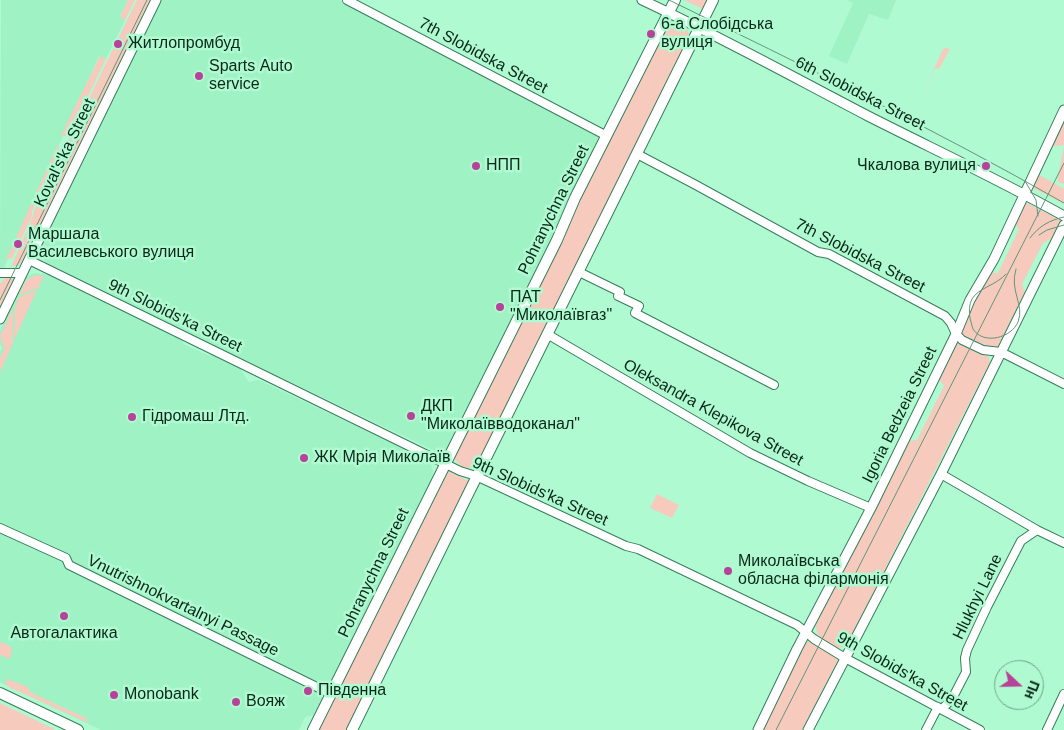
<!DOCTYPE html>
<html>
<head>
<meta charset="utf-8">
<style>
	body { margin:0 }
	#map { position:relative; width:1064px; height:730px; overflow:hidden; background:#b0fad1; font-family:Helvetica,sans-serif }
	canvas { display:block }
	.north { position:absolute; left:994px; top:660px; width:50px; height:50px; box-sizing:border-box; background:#b0fad1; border:1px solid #6da687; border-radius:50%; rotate:111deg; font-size:14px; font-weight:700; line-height:20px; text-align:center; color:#092819 }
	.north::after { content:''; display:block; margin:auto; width:18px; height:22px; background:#b74299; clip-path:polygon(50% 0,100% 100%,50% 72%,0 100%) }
</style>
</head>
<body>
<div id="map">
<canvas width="1064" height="730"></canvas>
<div class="north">Пн</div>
</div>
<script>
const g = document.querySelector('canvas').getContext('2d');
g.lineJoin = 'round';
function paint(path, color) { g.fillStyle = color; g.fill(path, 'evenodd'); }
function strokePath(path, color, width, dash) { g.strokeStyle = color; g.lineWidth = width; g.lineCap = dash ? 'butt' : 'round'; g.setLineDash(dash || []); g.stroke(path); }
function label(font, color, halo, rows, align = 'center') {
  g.font = font + ' Helvetica,sans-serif'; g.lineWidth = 5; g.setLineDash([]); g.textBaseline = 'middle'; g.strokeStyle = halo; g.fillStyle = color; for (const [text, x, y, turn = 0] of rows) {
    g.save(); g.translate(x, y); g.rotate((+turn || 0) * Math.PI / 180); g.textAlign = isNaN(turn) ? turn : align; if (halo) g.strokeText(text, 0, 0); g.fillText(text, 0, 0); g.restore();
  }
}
const built = new Path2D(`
	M1,0h127l-8,16 5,4 -19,39 -7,-3 -95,212h-4z
	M161,0h179l254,132 4,5 -1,8 -148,303 -3,3 -7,2 -4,-2 -382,-182 -8,-7 -4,-10 -1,-6z
	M847,0h49l-8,20 -19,-6 -22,50 -18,-8 24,-53z
	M35,273l19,2 129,63v6l27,12 3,-2 27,12 2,6 7,10 10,-2 171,81 3,11 -2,11 -108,217 -10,15 -8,2 -6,13h-198l-101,-48v-329l2,-6 -2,-2v-15l24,-50 5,-5z`);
const green = new Path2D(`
	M128,0h7l-10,20 -5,-3z
	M137,0h14l-130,264 -10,3 22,-51 1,-5z
	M684,0h24l-5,9z
	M675,22c9,4 14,5 14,16l-212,426 -5,4 -10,-1 -7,-7v-9l211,-426z
	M945,48l5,1 -11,20 -4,-1 -14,30 22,-49z
	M100,56l6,3 -38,78 -7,-2z
	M1064,116v29l-15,2z
	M57,146l5,4 -30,61v5l-20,42 -6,2z
	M1064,147v37l-6,-2v-7z
	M1036,173l28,16v15l-31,-16 -2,-2z
	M1027,203l33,17 -8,18 -9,5 -21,41 3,8 -29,58 -36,-16 28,-61h10l21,-44 -5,-6 10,-19z
	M36,275l8,1 -6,12 -19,7 7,-15z
	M5,277l9,2 -14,30v-25z
	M37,290l-23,50 1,-34 4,-9z
	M13,308v35l-13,29v-14l4,-9 -4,-13z
	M957,343h6l14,10 11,3 2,6 -144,284 -8,2c-12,-6 -23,-9 -22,-24l92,-183 9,-1 27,-54 -5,-7z
	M446,470l23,11 -122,249h-30z
	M657,494l22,11 -7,13 -22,-10z
	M814,641l24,15 -1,6 -35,68h-39l41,-84 3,-4z
	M0,642l8,3 4,4 -2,10 -10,-4z
	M7,679l21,8 2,5 56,26 2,3 -2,1 -77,-35 -4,-4z
	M0,703l56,27h-56z`);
const minor = new Path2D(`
	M347,0l260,136
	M637,154l57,30 124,68 11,2 116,62 6,7 5,11 6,6 21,10 18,2 63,32
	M29,260l431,211 16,5 150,70 12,3 159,76 17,14 31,19 135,72
	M579,272l41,20 -2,4 21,10 -4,7 139,72
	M0,273h22
	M547,334l203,119 58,28 63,27
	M941,474l96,56 27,13
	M0,528l66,30 3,7 262,129
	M942,709l10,-10 14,-27 -1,-14 2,-8 20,-43 34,-66 16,-11
	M926,730l12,-23
	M1047,730l17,-36`);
const tertiary = new Path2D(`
	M642,0c77,36 151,77 226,116 65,33 132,64 196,100
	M0,319l156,-319
	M758,730l39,-81 74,-141 85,-174 14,-34 24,-41 70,-149
	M808,730l133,-256 123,-249`);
const secondary = new Path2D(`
	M0,693l78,37
	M313,730l244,-490 18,-42 100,-198
	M352,730c119,-244 241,-486 361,-730`);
const tram = new Path2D(`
	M669,0c133,65 267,130 395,203
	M1025,181l11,19 2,16
	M1039,235l8,-5 17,-5
	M1030,238c9,-12 20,-18 34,-21
	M1006,274c-9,11 -28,14 -34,25 -3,6 -3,13 -2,19 1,4 2,8 3,11 11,17 39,8 45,-7 7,-17 -9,-31 -2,-53
	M0,300l147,-300
	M776,730l288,-567`);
const markers = [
	[651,34,5,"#b74299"],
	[118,44,5,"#b74299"],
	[199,76,5,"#b74299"],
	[476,166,5,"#b74299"],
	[986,166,5,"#b74299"],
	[18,244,5,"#b74299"],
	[500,307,5,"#b74299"],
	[411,416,5,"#b74299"],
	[132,417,5,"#b74299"],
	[304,458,5,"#b74299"],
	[728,571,5,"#b74299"],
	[64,616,5,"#b74299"],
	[308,691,5,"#b74299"],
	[114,695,5,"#b74299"],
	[236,702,5,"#b74299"]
];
const poiNames = [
	["6-а Слобідська",661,25],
	["вулиця",661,43],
	["Житлопромбуд",128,44],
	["Sparts Auto",209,67],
	["service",209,85],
	["НПП",486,166],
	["Чкалова вулиця",976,166,"right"],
	["Маршала",28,235],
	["Василевського вулиця",28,253],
	["ПАТ",510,298],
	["\"Миколаївгаз\"",510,316],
	["ДКП",421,407],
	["\"Миколаївводоканал\"",421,425],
	["Гідромаш Лтд.",142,417],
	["ЖК Мрія Миколаїв",314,458],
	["Миколаївська",738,562],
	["обласна філармонія",738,580],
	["Автогалактика",64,634,"center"],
	["Південна",318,691],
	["Monobank",124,695],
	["Вояж",246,702]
];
const streetNames = [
	["7th Slobidska Street",483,56,28],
	["6th Slobidska Street",860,94,27],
	["Koval's'ka Street",65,153,-64],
	["Pohranychna Street",554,210,-64],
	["7th Slobidska Street",860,256,27],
	["9th Slobids'ka Street",175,316,26],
	["Oleksandra Klepikova Street",713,413,29],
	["Igoria Bedzeia Street",900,415,-64],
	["9th Slobids'ka Street",540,492,24],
	["Pohranychna Street",374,573,-64],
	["Hlukhyi Lane",978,597,-64],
	["Vnutrishnokvartalnyi Passage",183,606,26],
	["9th Slobids'ka Street",902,672,29]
];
paint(built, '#9ff2c4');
paint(green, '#f6cabc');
strokePath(minor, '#367e5a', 10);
strokePath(tertiary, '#367e5a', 11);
strokePath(secondary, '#367e5a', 12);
strokePath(minor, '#fff', 8);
strokePath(tertiary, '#fff', 9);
strokePath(secondary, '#fff', 10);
strokePath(tram, '#61977a', 1);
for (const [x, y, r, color] of markers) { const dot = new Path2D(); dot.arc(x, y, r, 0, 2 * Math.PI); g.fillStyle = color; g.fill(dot); strokePath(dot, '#b0fad1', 2); }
label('16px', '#092819', '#b0fad1', poiNames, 'left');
label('16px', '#092819', '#b0fad1', streetNames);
</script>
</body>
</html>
